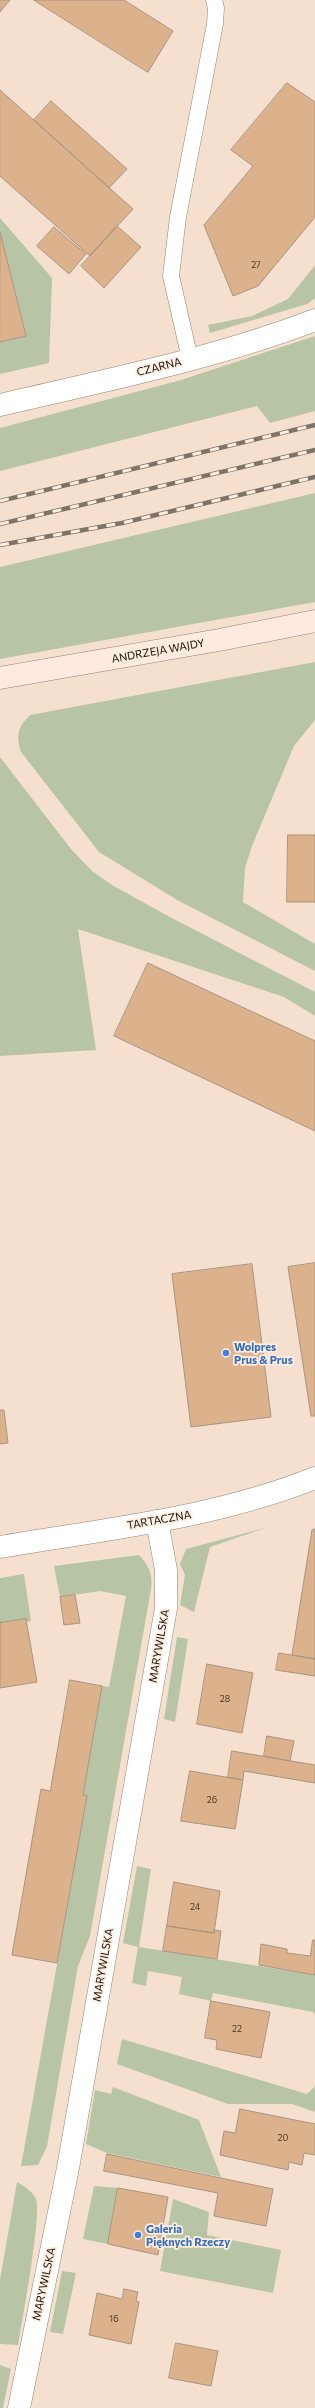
<!DOCTYPE html>
<html>
<head>
<meta charset="utf-8">
<style>
	body { margin:0 }
	canvas { display:block; background:#f5e0cf }
</style>
</head>
<body>
<canvas width="315" height="2408"></canvas>
<script>
const g = document.querySelector('canvas').getContext('2d');
g.lineJoin = 'round';
function paint(path, color) { g.fillStyle = color; g.fill(path, 'evenodd'); }
function strokePath(path, color, width, dash) { g.strokeStyle = color; g.lineWidth = width; g.lineCap = dash ? 'butt' : 'round'; g.setLineDash(dash || []); g.stroke(path); }
function label(font, color, halo, rows, align = 'center') {
  g.font = font + ' Commissioner,sans-serif'; g.lineWidth = 3.5; g.setLineDash([]); g.textBaseline = 'middle'; g.strokeStyle = halo; g.fillStyle = color; for (const [text, x, y, turn = 0] of rows) {
    g.save(); g.translate(x, y); g.rotate((+turn || 0) * Math.PI / 180); g.textAlign = isNaN(turn) ? turn : align; if (halo) g.strokeText(text, 0, 0); g.fillText(text, 0, 0); g.restore();
  }
}
const green = new Path2D(`
	M0,218l52,60 -3,85 -49,11v-32l26,-6 -26,-104z
	M315,265v33l-8,6 -97,29 -2,-8 44,-9 36,-17z
	M315,336v75l-45,12 -13,-17 -257,65v-43l181,-48z
	M315,493v109l-315,57v-92z
	M315,662v58l-21,26 -42,100 -7,22 -2,34 72,42v27l-136,-70 -80,-49 -78,-100c-5,-16 -4,-24 9,-37z
	M0,757l71,92 21,22 20,14 56,31 147,76v24l-31,-19 -206,-68 18,121 -96,6z
	M268,1527l-58,20 -16,65 -14,-7 5,-30 -5,-11 6,-15z
	M139,1555c10,11 14,19 12,34l-61,347 -12,30 -31,180 -9,19 -17,1 66,-370 -4,-1 19,-109 7,1 17,-91 -26,-5 -40,6 -6,-31z
	M24,1574l7,47 -5,1v-3l-26,4v-45z
	M177,1637l11,2 -13,83 -11,-3z
	M137,1866l14,3 -12,78 176,28v40l-2,-3 -100,-19 -2,8 -32,-7 3,-17 -34,-6 -2,15 -14,-3 6,-36 -15,-4z
	M122,2039l185,55 8,-8v26l-23,-8h-64l-111,-40z
	M113,2087l86,33 22,57 -114,-24 -21,-9 9,-54 16,4z
	M17,2182c7,4 16,10 19,17 6,15 -14,123 -18,146l-18,-1v-64z
	M94,2186l24,2 -10,56 -25,-5z
	M173,2199l36,13 -2,23 74,15 -8,43 -113,-22z
	M62,2271l14,2 -13,61 -13,-2z
	M0,2365l11,4 -8,39h-3z`);
const building = new Path2D(`
	M0,0h10l-10,12z
	M34,0h90l49,31 -25,41z
	M287,83l28,19v115l-57,69 -25,10 -29,-71 49,-59 -22,-16z
	M0,90l133,119 -43,47 -90,-80z
	M51,101l76,68 -18,19 -75,-68z
	M117,226l24,21 -37,41 -23,-22z
	M54,227l32,27 -17,20 -32,-28z
	M0,232l26,104 -26,6z
	M288,835h27v67h-28z
	M148,963l167,78v90l-201,-95z
	M315,1263v153h-4l-23,-149z
	M252,1264l19,153 -80,10 -19,-153z
	M0,1410h4l4,33 -8,1z
	M315,1529v130l-23,-4 20,-125z
	M75,1595l5,28 -16,2 -4,-28z
	M26,1619l11,63 -37,6v-65z
	M279,1653l36,6v17l-39,-6z
	M207,1664l46,9 -11,60 -45,-9z
	M70,1680l32,6 -19,109 4,1 -30,167 -45,-8 29,-166 9,2z
	M267,1736l27,5 -4,20 -26,-5z
	M232,1751l83,14v18l-71,-12 -1,9 -15,-3z
	M190,1771l53,9 -8,49 -54,-8z
	M174,1882l46,9 -6,42 -47,-7z
	M167,1926l47,7v-3l7,1 -4,28 -54,-8z
	M313,1940h2v35l-56,-10 2,-21 26,5v4l23,3z
	M211,2001l59,11 -9,46 -45,-9 1,-9 -12,-2z
	M240,2109l75,15v31l-11,-2 -2,12 -13,-3 -1,8 -68,-15 4,-24 11,2z
	M107,2154l166,35 -7,37 -52,-10 4,-23 -114,-22z
	M118,2188l50,9 -10,58 -50,-11z
	M124,2289l14,3 -2,9 3,1 -8,42 -42,-9 8,-42 25,6z
	M176,2343l42,8 -7,35 -42,-8z`);
const service = new Path2D(`
	M190,359l-19,-83 7,-59 37,-193 1,-16 -2,-8`);
const minor = new Path2D(`
	M0,405c106,-25 213,-46 315,-85
	M19,2408l49,-240 98,-560v-38l-9,-49`);
const tertiary = new Path2D(`
	M0,1547c106,-18 215,-29 315,-69`);
const secondary = new Path2D(`
	M0,678l219,-38 96,-19`);
const rail = new Path2D(`
	M0,501l315,-76
	M0,524l315,-74
	M0,545l122,-22 193,-46`);
const markers = [
	[226,1353,4,"#3f7fe0"],
	[138,2235,4,"#3f7fe0"]
];
const numberNames = [
	["27",256,265],
	["28",225,1699],
	["26",212,1800],
	["24",195,1907],
	["22",237,2029],
	["20",283,2138],
	["16",114,2319]
];
const streetNames = [
	["CZARNA",159,367,-14],
	["ANDRZEJA WAJDY",158,651,-10],
	["TARTACZNA",159,1520,-10],
	["MARYWILSKA",159,1646,-80],
	["MARYWILSKA",103,1965,-80],
	["MARYWILSKA",44,2284,-78]
];
const shopNames = [
	["Wolpres",234,1347],
	["Prus & Prus",234,1360],
	["Galeria",146,2229],
	["Pięknych Rzeczy",146,2242]
];
paint(green, '#b7c5a5');
paint(building, '#dcb28d');
strokePath(building, '#a79483', 1);
strokePath(service, '#958373', 17);
strokePath(minor, '#958373', 23);
strokePath(tertiary, '#958373', 23);
strokePath(secondary, '#958373', 23);
strokePath(service, '#fff', 16);
strokePath(minor, '#fff', 22);
strokePath(tertiary, '#fff', 22);
strokePath(secondary, '#feeade', 22);
strokePath(rail, '#7f7267', 4.5);
strokePath(rail, '#ffeee0', 3, [9]);
for (const [x, y, r, color] of markers) { const dot = new Path2D(); dot.arc(x, y, r, 0, 2 * Math.PI); g.fillStyle = color; g.fill(dot); strokePath(dot, '#ffeee0', 1.5); }
label('9px', '#48382b', null, numberNames);
label('11px', '#16100a', '#ffeee0', streetNames);
label('bold 11px', '#366cbe', '#ffeee0', shopNames, 'left');
</script>
</body>
</html>
